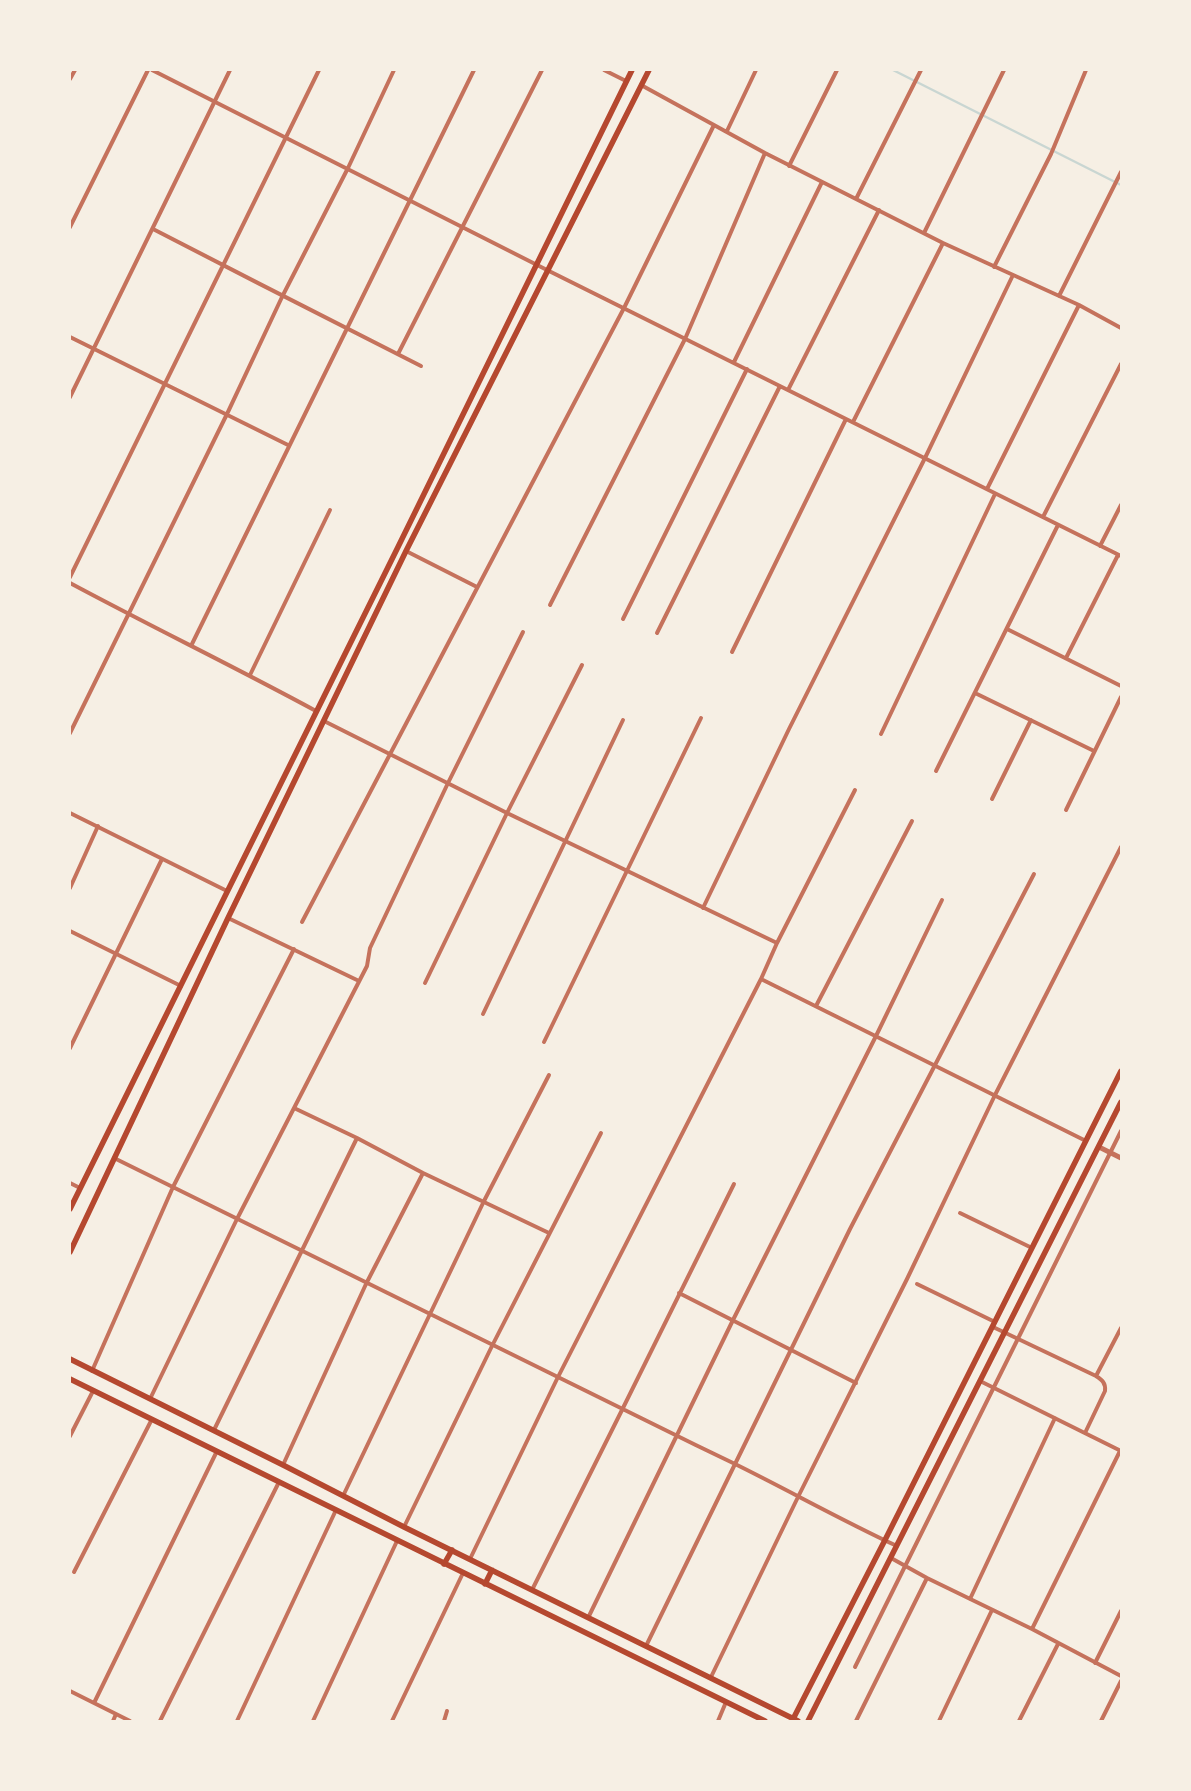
<!DOCTYPE html>
<html>
<head>
<meta charset="utf-8">
<style>
	body { margin:0 }
	#map { position:relative; width:1191px; height:1791px; overflow:hidden; background:#f6efe4; font-family:"Archivo Narrow",sans-serif }
	canvas { display:block }
	.frame { position:absolute; inset:0; border:71px solid #f6efe4; pointer-events:none }
</style>
</head>
<body>
<div id="map">
<canvas width="1191" height="1791"></canvas>
<div class="frame"></div>
</div>
<script>
const g = document.querySelector('canvas').getContext('2d');
g.lineJoin = 'round';
function strokePath(path, color, width, dash) { g.strokeStyle = color; g.lineWidth = width; g.lineCap = dash ? 'butt' : 'round'; g.setLineDash(dash || []); g.stroke(path); }
const stream = new Path2D(`
	M893,70l228,115`);
const minor = new Path2D(`
	M152,70l395,200 574,286
	M604,70l22,11
	M70,79l5,-9
	M641,85l124,68 178,90 136,62 42,23
	M727,131l29,-61
	M789,166l48,-96
	M856,199l65,-129
	M70,227l78,-157
	M153,229c89,46 179,92 268,137
	M924,233l80,-163
	M994,267l57,-113 35,-84
	M1059,296l62,-124
	M70,337l218,108
	M398,354l144,-284
	M734,362l88,-180
	M788,390l91,-180
	M70,397l160,-327
	M853,422l90,-179
	M987,489l92,-184
	M1043,517l78,-153
	M1100,546l21,-41
	M406,551l71,36
	M70,577l249,-507
	M70,583c82,44 165,84 246,128
	M550,605l135,-266 80,-186
	M623,619l124,-250
	M1007,629l114,57
	M657,633l123,-247
	M191,646l283,-576
	M732,652l114,-233
	M1066,658l52,-103
	M250,675l80,-165
	M975,693l119,58
	M324,721l183,92 270,130
	M70,733l157,-319 55,-117 66,-129 46,-98
	M881,734l114,-240
	M936,771l122,-246
	M992,799l39,-79
	M1066,810l55,-113
	M70,813l157,78
	M70,888l28,-62
	M703,908l86,-179 136,-271 88,-183
	M228,918l131,63
	M302,922l322,-614 90,-183
	M70,931l111,55
	M761,979l325,162
	M425,983l82,-170 75,-148
	M816,1006l96,-185
	M483,1014l140,-294
	M544,1042l157,-324
	M70,1048l92,-189
	M294,1108l63,30 66,35 126,60
	M114,1158c206,103 412,205 619,305 55,27 108,57 164,83
	M70,1183l10,5
	M960,1213l72,35
	M917,1284l78,38
	M679,1293l177,90
	M993,1327l103,49c6,4 10,7 9,15l-20,42
	M92,1371l81,-184 121,-238
	M1096,1376l25,-48
	M980,1381l141,70
	M150,1399l87,-180 130,-253 3,-18 78,-165 75,-151
	M214,1430l143,-292
	M70,1436l23,-45
	M283,1465l83,-181 57,-111
	M343,1496l141,-295 65,-126
	M404,1527l88,-181 109,-213
	M891,1558l36,20 105,51 89,47
	M470,1559l87,-180 204,-400 16,-36 78,-153
	M74,1572l78,-153
	M532,1590l90,-180 112,-226
	M970,1599l85,-181
	M588,1618l145,-298 143,-284 66,-136
	M1032,1629l88,-178
	M646,1646l204,-417 184,-355
	M1095,1663l26,-52
	M855,1667l266,-536
	M711,1677l87,-180 109,-218 88,-184 126,-248
	M70,1691l60,30
	M94,1703l123,-252
	M113,1721l3,-7
	M160,1721l119,-239
	M237,1721l99,-211
	M313,1721l84,-180
	M392,1721l71,-148
	M444,1721l3,-10
	M718,1721l8,-19
	M856,1721l71,-143
	M939,1721l53,-111
	M1019,1721l39,-77
	M1101,1721l20,-40`);
const tertiary = new Path2D(`
	M1099,1147l22,11`);
const secondary = new Path2D(`
	M70,1209l328,-662 234,-477
	M70,1252l158,-334 178,-367 243,-481
	M70,1359l213,106 121,62 394,194
	M70,1379l695,342
	M444,1564l8,-14
	M485,1584l7,-14
	M792,1721l93,-181 236,-469
	M808,1721l313,-619`);
strokePath(stream, '#c9d6d2', 2.5);
strokePath(minor, '#c5725c', 4);
strokePath(tertiary, '#c5725c', 5);
strokePath(secondary, '#b5482f', 5.5);
</script>
</body>
</html>
